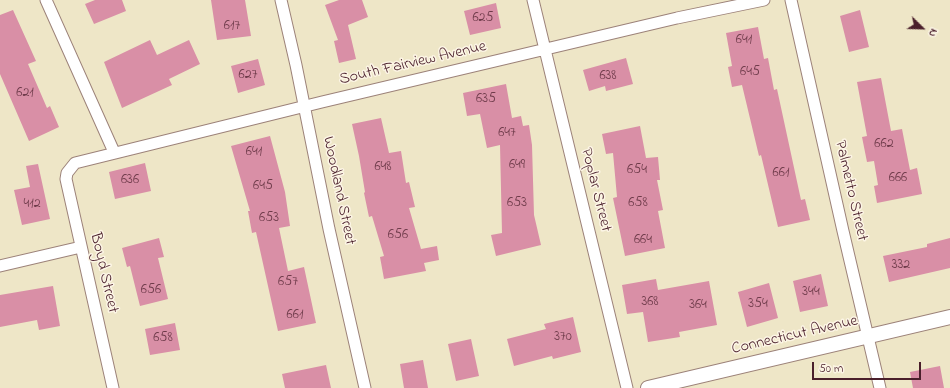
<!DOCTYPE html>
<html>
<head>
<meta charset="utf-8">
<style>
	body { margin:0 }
	#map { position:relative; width:950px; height:388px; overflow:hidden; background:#eee6c7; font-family:"Indie Flower",sans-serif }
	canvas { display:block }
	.north { position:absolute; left:902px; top:8px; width:40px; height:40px; -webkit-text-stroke:3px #fcf5e5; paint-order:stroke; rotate:113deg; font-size:11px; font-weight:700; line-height:16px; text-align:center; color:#4a1f2b }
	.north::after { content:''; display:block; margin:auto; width:14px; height:18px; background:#4a1f2b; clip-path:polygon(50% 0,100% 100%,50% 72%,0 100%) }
	.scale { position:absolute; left:812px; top:362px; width:109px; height:18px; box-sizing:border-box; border:2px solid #4a1f2b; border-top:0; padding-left:5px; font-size:12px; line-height:14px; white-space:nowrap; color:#4a1f2b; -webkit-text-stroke:3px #fcf5e5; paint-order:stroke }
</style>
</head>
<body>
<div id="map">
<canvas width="950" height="388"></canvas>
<div class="north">N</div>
<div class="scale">50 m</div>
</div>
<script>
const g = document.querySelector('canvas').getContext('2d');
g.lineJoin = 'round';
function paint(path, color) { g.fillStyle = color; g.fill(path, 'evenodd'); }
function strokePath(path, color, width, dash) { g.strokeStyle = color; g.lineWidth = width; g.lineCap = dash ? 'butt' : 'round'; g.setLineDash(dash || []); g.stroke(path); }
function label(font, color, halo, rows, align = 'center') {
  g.font = font + ' "Indie Flower",sans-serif'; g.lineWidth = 3; g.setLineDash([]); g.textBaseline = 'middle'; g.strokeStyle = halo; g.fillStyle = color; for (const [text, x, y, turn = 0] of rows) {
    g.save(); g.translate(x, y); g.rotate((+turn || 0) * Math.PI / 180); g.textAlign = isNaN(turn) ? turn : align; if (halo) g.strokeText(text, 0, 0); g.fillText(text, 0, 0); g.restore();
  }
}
const building = new Path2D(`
	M95,0h27l4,11 -32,13 -9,-20z
	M211,0h34l6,36 -34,4z
	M339,0h23l6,17 -20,8 8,34 -17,4 -5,-22 4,-1 -13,-35z
	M496,3l5,25 -31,7 -6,-24z
	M13,10l23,51 -8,3 19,44 3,-2 9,21 -30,14 -29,-67v-59z
	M860,10l9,37 -20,5 -9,-36z
	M758,27l6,32 4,-1 6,32 3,-1 24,111 4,-1 5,21 -32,7 -17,-72 -2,1 -17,-71 -10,2 -4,-20 4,-1 -6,-33z
	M150,40l7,15 32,-15 11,24 -31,15 3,6 -50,23 -18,-46z
	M626,58l7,26 -27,7 -1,-5 -16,5 -6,-21z
	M258,59l7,26 -27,8 -7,-27z
	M881,78l10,53 11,-2 8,41 7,-2 5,26 -45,9 -3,-17 4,-1 -4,-24 -7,1 -5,-25 5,-1 -10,-54z
	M506,84l6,34 9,-2 2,10 6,-1 3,20 2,70 7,30 -45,11 -5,-21 11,-2 -2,-88 -13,3 -7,-34 -13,2 -4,-23z
	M381,118l8,35 12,-2 5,32 3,-1 6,25 -6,1 12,41 16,-3 2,14 -15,3 2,8 -42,8 -4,-22 4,-1 -12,-40 -3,1 -5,-24 1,-1 -6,-36 -7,-32z
	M640,126l6,32 12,-1 2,23h-3l6,30 -5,1 7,37 -40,8 -12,-58 4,-1 -4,-44 -7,1 -4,-20z
	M270,136l15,56 5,34 -11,2 9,43 16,-4 12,56 -38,8 -22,-99 -4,1 -4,-22h2l-19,-65z
	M145,163l6,28 -36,8 -6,-27z
	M38,164l12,55 -28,6 -8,-35 16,-3 -4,-21z
	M159,238l5,19 -6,1 10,41 -28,7 -10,-40 -3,1 -5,-19z
	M950,238v30l-61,14 -6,-26 44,-9v-3z
	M821,274l7,32 -28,6 -7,-31z
	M656,279l2,11 51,-9 8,44 -38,7 1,5 -32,5 -5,-30 -16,2 -5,-29z
	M769,283l9,35 -31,9 -9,-35z
	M53,286l7,40 -21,4 -2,-10 -37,7v-32z
	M573,317l8,35 -28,7 -1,-3 -38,10 -7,-27 39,-10 -2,-5z
	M175,323l5,27 -30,5 -5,-26z
	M471,339l8,37 -23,5 -8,-37z
	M423,360l5,28h-24l-4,-24z
	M326,365l5,23h-46l-3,-14z
	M940,366l4,22h-31l-3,-16z`);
const minor = new Path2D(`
	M46,0l68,152
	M281,0l15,65 33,164 36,159
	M533,0l94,388
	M791,0l52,231 37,157
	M0,266l81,-19
	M113,388l-47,-209 1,-6 8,-10 247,-61 355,-84 87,-18`);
const tertiary = new Path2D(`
	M648,388l302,-71`);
const numberNames = [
	["625",483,19],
	["617",232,27],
	["641",744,41],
	["645",750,73],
	["627",248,76],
	["638",608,77],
	["621",25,94],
	["635",486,100],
	["647",507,134],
	["662",884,145],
	["641",254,153],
	["649",517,166],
	["648",383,168],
	["654",637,171],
	["661",781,174],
	["666",898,179],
	["636",130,181],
	["645",263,187],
	["653",517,204],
	["658",638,204],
	["412",32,205],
	["653",269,219],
	["656",398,236],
	["664",643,241],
	["332",901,266],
	["657",288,283],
	["656",151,291],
	["344",811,293],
	["368",650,303],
	["354",758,305],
	["364",698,306],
	["661",295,316],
	["370",563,338],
	["658",163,339]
];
const streetNames = [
	["South Fairview Avenue",413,64,-13],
	["Poplar Street",595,190,76],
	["Woodland Street",338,191,78],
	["Palmetto Street",850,191,77],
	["Boyd Street",103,273,77],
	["Connecticut Avenue",795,336,-13]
];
paint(building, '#d98fa6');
strokePath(minor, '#9c8279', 13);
strokePath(tertiary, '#9c8279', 16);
strokePath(minor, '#fff', 11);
strokePath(tertiary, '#fff', 14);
label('14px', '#6e3b4a', null, numberNames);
label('16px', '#4a1f2b', '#fcf5e5', streetNames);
</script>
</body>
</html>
